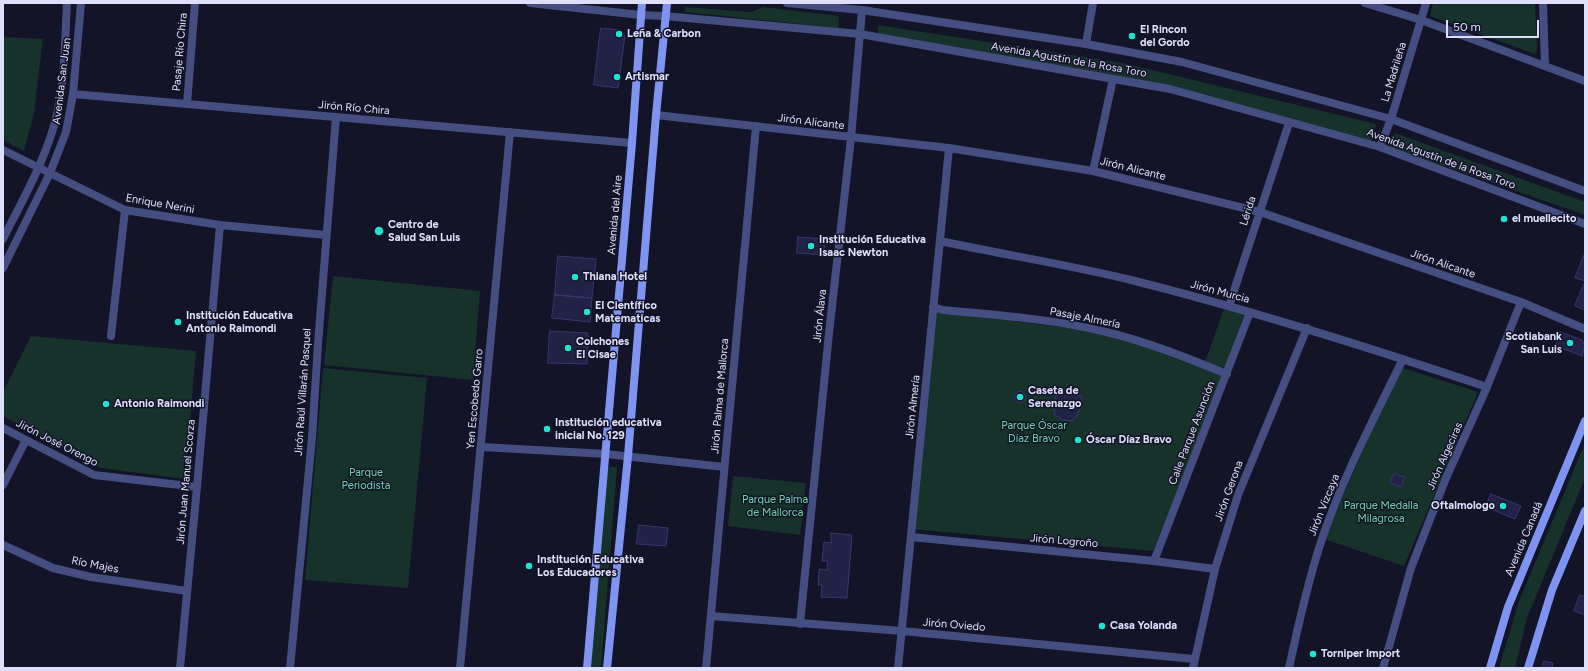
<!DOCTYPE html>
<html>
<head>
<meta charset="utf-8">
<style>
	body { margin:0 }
	#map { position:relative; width:1588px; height:671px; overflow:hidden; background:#131428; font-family:Figtree,sans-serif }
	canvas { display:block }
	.frame { position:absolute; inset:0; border:4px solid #dee0fb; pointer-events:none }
	.scale { position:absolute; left:1446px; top:20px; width:93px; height:18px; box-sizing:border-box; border:2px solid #dee0fb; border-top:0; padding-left:5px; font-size:12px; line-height:14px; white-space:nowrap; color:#dee0fb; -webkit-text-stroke:3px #131428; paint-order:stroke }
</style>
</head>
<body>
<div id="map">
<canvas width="1588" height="671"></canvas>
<div class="frame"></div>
<div class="scale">50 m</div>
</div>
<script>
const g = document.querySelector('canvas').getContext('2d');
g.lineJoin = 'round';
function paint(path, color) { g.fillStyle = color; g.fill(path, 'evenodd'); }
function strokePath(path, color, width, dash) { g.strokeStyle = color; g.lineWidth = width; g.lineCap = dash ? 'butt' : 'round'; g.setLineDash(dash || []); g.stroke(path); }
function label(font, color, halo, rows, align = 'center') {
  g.font = font + ' Figtree,sans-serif'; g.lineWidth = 3; g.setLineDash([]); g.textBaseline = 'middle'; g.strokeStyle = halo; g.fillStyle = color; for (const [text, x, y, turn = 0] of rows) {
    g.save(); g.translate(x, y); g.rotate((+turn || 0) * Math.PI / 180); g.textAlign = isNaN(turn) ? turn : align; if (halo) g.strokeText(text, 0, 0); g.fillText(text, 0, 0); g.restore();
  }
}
const green = new Path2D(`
	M1433,3h102l2,46 -2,5 -105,-38z
	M685,7l66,5 12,-5 76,9 -1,12 -153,-16z
	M878,25l245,38 253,61 -5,18 -217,-60 -276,-48z
	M3,37l40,2 -9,74 -10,38 -21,-11z
	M1395,133l190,69v13l-196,-68z
	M333,276l147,15 -7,89 -149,-15z
	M1224,309l20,5 -19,54 -20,-6z
	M933,311l151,19 64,18 74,28 -69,175 -242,-22z
	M31,336l165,15 -11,128 -84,-11 -98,-52v-24z
	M1400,367l78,25 -74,174 -80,-27z
	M323,368l104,10 -19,210 -103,-8z
	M1585,443v35l-58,140 -12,50h-16l19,-64z
	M605,467h12l-16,201h-13z
	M733,476l73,7 -6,52 -72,-9z`);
const building = new Path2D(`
	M601,28l18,2 6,6 -7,52 -24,-3z
	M798,237l28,2 -2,16 -27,-2z
	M1585,253v28l-10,-3z
	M558,256l38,3 -4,39 -37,-3z
	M1584,284h1v26l-10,-4z
	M555,295l37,3 -2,24 -38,-4z
	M550,331l38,2 -1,31 -39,-1z
	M1561,332l21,8 3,6 -3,10 -26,-10z
	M1057,390l25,6 -4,17 -4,6 -4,2 -8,-1 -7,-5 -1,-8z
	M1014.5 397a5.5 5.5 0 1 1 11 0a5.5 5.5 0 1 1-11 0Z
	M1395,473l4,3 6,1 -4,10 -11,-4z
	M1491,494l30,12 -6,13 -29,-12z
	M639,525l29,3 -2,18 -29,-2z
	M831,533l21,2 -5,63 -26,-1 1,-12h-4l1,-16 8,1 1,-9h-6l2,-19 7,1z
	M1580,595l5,2v18l-11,-4z
	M1544,661l9,2 -1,5h-10z`);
const pedestrian = new Path2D(`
	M1086,44l7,-41
	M187,104l8,-101
	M1093,171l20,-92
	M933,307l10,3c54,5 110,9 163,22 42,10 81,26 121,42
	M482,447l124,7
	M1154,561l96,-249`);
const minor = new Path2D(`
	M1365,3l56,17 164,61
	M1543,3l2,63
	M73,94l559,49
	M656,115l293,33 144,23 167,41 261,90 64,27
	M1380,147l11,-28 35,-116
	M3,150l122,60 95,15 106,10
	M940,241c65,14 131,24 195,40 119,30 236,67 352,106
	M1229,306l60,-183
	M111,336l14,-126
	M3,428l91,47 103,12
	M606,454l118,13
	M3,485l23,-45
	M911,537l243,24 61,8
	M3,545l50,23 38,9 96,14
	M711,616l191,15 292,28
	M800,624l29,-291 22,-195 11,-128
	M180,668l17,-181 23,-262
	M290,668l22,-230 6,-94 18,-227
	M460,668l50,-536
	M706,668l50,-542
	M898,668l51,-520
	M1193,668l22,-99 23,-74 69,-167
	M1289,668c9,-42 18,-83 31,-123 21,-64 53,-125 83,-186
	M1383,668l28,-100 35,-90 41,-91 34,-85`);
const tertiary = new Path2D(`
	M530,3l111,12 24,1 195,18 310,55 210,58 205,77
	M787,3l75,7 224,34 96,18 209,57 194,72
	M3,239c21,-42 45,-83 55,-129 7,-35 7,-71 9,-107
	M3,268l47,-95 16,-41 7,-38 8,-91`);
const secondary = new Path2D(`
	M587,668l45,-525 10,-140
	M607,668l21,-212 28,-341 11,-112
	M1490,668l18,-61 77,-186
	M1528,668l24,-78 33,-79`);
const markers = [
	[619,34,4,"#1fe5d0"],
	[1132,36,4,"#1fe5d0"],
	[617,77,4,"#1fe5d0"],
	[1504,219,4,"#1fe5d0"],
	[379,231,5,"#1fe5d0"],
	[811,246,4,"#1fe5d0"],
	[575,277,4,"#1fe5d0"],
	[587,312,4,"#1fe5d0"],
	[178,322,4,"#1fe5d0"],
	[1570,343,4,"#1fe5d0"],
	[568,348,4,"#1fe5d0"],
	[1020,397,4,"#1fe5d0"],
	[106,404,4,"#1fe5d0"],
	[547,429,4,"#1fe5d0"],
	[1078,440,4,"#1fe5d0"],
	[1503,506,4,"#1fe5d0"],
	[529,566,4,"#1fe5d0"],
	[1102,626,4,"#1fe5d0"],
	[1313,654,4,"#1fe5d0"]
];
const poiNames = [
	["El Rincon",1140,30],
	["del Gordo",1140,43],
	["Leña & Carbon",627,34],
	["Artismar",625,77],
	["el muellecito",1512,219],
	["Centro de",388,225],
	["Salud San Luis",388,238],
	["Institución Educativa",819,240],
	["Isaac Newton",819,253],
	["Thiana Hotel",583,277],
	["El Científico",595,306],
	["Matematicas",595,319],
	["Institución Educativa",186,316],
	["Antonio Raimondi",186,329],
	["Scotiabank",1562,337,"right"],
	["San Luis",1562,350,"right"],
	["Colchones",576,342],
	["El Cisae",576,355],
	["Caseta de",1028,391],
	["Serenazgo",1028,404],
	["Antonio Raimondi",114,404],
	["Institución educativa",555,423],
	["inicial No. 129",555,436],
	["Óscar Díaz Bravo",1086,440],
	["Oftalmologo",1495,506,"right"],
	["Institución Educativa",537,560],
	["Los Educadores",537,573],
	["Casa Yolanda",1110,626],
	["Torniper Import",1321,654]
];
const streetNames = [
	["Pasaje Río Chira",180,52,-85],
	["Avenida Agustín de la Rosa Toro",1069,60,10],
	["La Madrileña",1394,72,-73],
	["Avenida San Juan",62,81,-83],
	["Jirón Río Chira",354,108,5],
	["Jirón Alicante",811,122,7],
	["Avenida Agustín de la Rosa Toro",1441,159,20],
	["Jirón Alicante",1133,169,14],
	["Enrique Nerini",160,204,10],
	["Lérida",1248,211,-72],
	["Avenida del Aire",615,215,-85],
	["Jirón Alicante",1443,264,19],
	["Jirón Murcia",1220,292,15],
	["Jirón Álava",820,316,-84],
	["Pasaje Almería",1085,318,11],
	["Jirón Raúl Villarán Pasquel",303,392,-86],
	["Jirón Palma de Mallorca",720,396,-85],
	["Yen Escobedo Garro",475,399,-85],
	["Jirón Almería",913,407,-84],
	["Calle Parque Asunción",1192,433,-69],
	["Jirón José Orengo",57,443,27],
	["Jirón Algeciras",1445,456,-66],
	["Jirón Juan Manuel Scorza",186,482,-85],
	["Jirón Gerona",1229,491,-70],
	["Jirón Vizcaya",1324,505,-68],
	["Avenida Canadá",1524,539,-67],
	["Jirón Logroño",1064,541,5],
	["Río Majes",95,565,11],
	["Jirón Oviedo",954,625,5]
];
const parkNames = [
	["Parque Óscar",1034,426],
	["Díaz Bravo",1034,439],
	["Parque",366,473],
	["Periodista",366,486],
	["Parque Palma",775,500],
	["de Mallorca",775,513],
	["Parque Medalla",1381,506],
	["Milagrosa",1381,519]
];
paint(green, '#17312b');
paint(building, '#212246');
strokePath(building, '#363770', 1);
strokePath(pedestrian, '#444e81', 8);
strokePath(minor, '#444e81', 8);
strokePath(tertiary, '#444e81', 8);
strokePath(secondary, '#7f94f0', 8);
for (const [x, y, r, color] of markers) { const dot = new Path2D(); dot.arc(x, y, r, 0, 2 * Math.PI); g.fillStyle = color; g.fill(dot); strokePath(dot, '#131428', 1.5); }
label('bold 11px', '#dee0fb', '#131428', poiNames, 'left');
label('11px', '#dee0fb', '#131428', streetNames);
label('11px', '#71d4a7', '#131428', parkNames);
</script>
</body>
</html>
